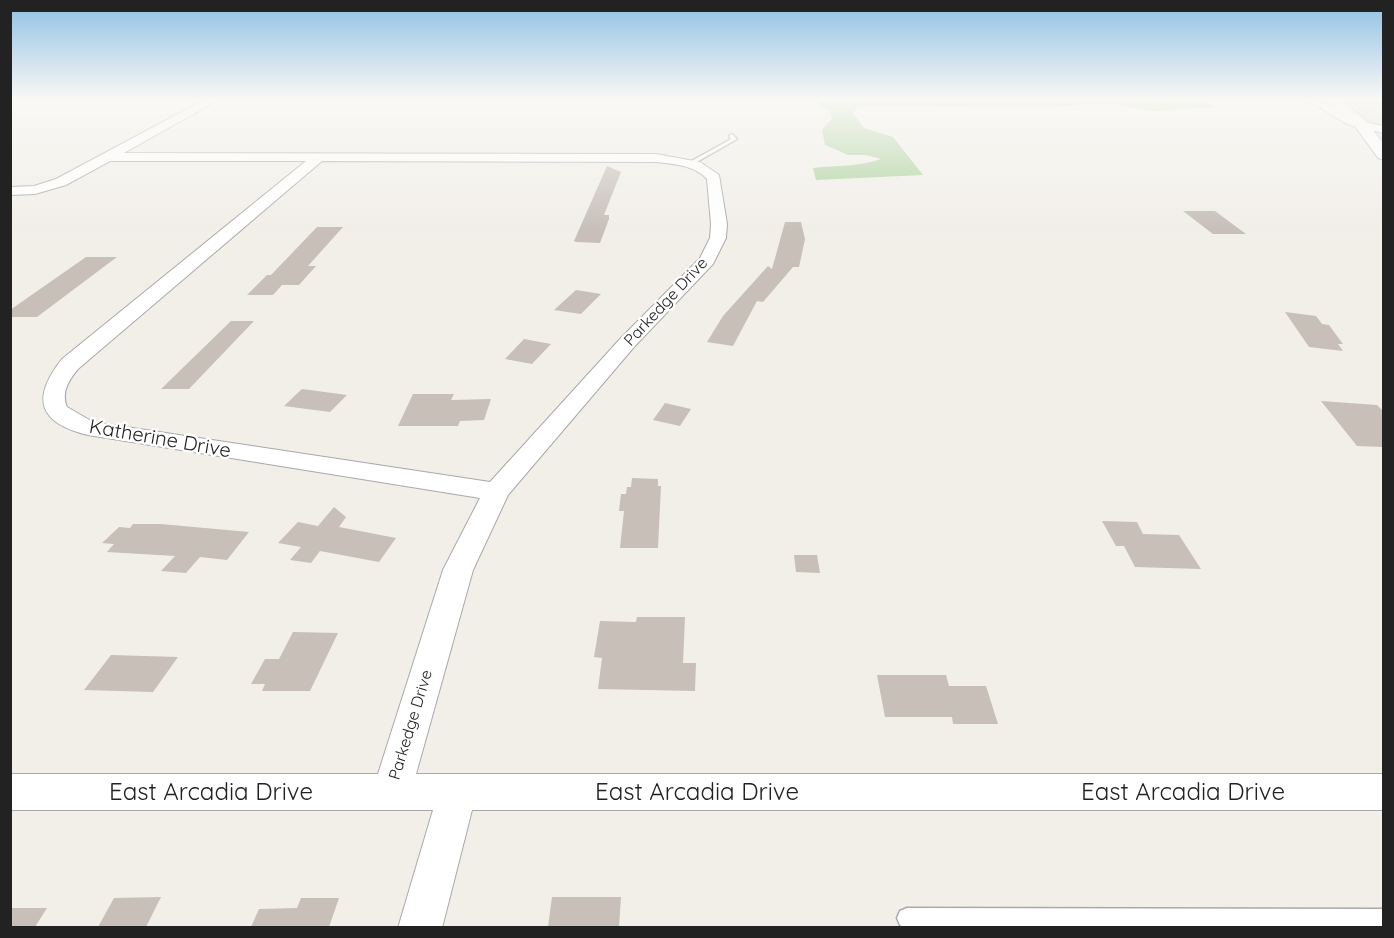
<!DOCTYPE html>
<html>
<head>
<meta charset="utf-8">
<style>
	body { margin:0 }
	#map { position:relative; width:1394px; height:938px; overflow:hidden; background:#f2efe9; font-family:Quicksand,sans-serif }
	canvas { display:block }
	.frame { position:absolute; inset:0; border:12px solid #222; pointer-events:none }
</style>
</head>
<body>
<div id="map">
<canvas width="1394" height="938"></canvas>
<div class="frame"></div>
</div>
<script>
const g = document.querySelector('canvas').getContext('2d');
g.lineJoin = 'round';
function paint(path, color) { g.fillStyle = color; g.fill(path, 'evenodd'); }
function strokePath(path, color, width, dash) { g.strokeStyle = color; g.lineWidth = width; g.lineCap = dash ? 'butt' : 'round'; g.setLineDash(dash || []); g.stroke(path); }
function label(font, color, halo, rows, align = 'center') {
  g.font = font + ' Quicksand,sans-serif'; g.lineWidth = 5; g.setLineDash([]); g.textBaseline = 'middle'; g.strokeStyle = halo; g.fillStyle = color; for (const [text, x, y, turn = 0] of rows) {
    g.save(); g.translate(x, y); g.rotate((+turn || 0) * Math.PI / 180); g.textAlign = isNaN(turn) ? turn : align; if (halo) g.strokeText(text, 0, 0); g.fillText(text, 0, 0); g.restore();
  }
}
const residential = new Path2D(`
	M1339,99h44v42l-11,-15z`);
const forest = new Path2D(`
	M818,99h382l16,8 -64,4 -46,-8 -56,4 -184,-1 -9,2 -4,5 11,15 29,9 30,38 -107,5 -3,-12c23,-3 47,-1 68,-9l-15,-4h-18l-23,-10 -3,-15 10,-11 -2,-8 -9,-4z`);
const building = new Path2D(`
	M607,166l14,6 -17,43h5v4l-9,24 -24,-1 -2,-1z
	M1183,211h32l31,23h-33z
	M785,222h16l4,17 -6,28h-6l-30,35 -6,-1 -24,45 -26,-4 16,-26 45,-50 4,3z
	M317,227h26l-35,39h8l-17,19h-17l-9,10h-26l20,-20h4z
	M86,257h31l-80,60h-27v-7z
	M576,290l25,4 -20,20 -27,-4z
	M1285,312l31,4 6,8 7,1 14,19h-5l5,7 -34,-4z
	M231,321h23l-65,68h-28z
	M524,339l27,5 -19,20 -27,-5z
	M302,389l45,6 -17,17 -46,-6z
	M413,394h41l-3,6 40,-1 -7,21 -24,1 -2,5h-60z
	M1321,401l56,4 6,6v36l-26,-1z
	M665,403l26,6 -11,17 -27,-6z
	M632,478l26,1v7h3l-3,62h-38l4,-37h-5l2,-17h5l1,-7h4z
	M334,507l12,10 -7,10 57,11 -17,24 -59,-11 -9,12 -21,-3 11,-13 -23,-4 20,-21 20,4z
	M1102,521l35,1 6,12 36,1 22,34 -66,-2 -11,-21h-8z
	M133,524h28l88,8 -22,28 -27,-3 -14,16 -25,-2 14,-15 -68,-4 7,-8 -12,-1 17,-16 11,1z
	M794,555h23l3,18 -24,-1z
	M637,617h48l-2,46h13l-1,28 -97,-2 4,-31 -8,-1 6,-36 36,1z
	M293,632l45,1 -28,58h-48l3,-7h-14l14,-25h14z
	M111,655l67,2 -25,35 -69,-2z
	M877,675h69l3,11h37l12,38h-45l-1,-7h-67z
	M161,897l-15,30h-48l16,-29z
	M552,897h69l-2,30h-71z
	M301,898h38l-10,29h-78l8,-18 38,-1z
	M10,908h37l-12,19h-25z`);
const service = new Path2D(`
	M732,134l5,5 -44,25 -5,-1 38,-21 5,-3 -2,-3z
	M907,908l477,1v19h-479l-5,-3 -3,-7 3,-7z`);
const minor = new Path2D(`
	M206,99h14l-96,54 532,1 44,8 19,13 8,49 -1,14 -13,26 -79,83 -126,148 -35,75 -57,204h968v36h-912l-30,118h-44l35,-118h-423v-36h368l65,-204 37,-72 -392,-63c-50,-12 -57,-37 -26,-76l244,-198h-196l-44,24 -31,9 -25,1v-8l24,-1 22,-7zM322,161l334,1c18,2 38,3 51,17l4,45 -1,14 -10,20 -80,81 -130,143 -397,-60 -26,-15c-6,-15 2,-27 11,-38z
	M1305,99c27,0 47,23 79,27v7l-35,-8z
	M1326,99h58v4h-53z`);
const tertiary = new Path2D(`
	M1325,99h15l24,20 20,25v16l-6,-2 -24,-33z`);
const farStreetnames = [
	["Parkedge Drive",666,302,-47],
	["Parkedge Drive",411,725,-73]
];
const streetNames = [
	["Katherine Drive",160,439,10]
];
const nearStreetnames = [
	["East Arcadia Drive",211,793],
	["East Arcadia Drive",697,793],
	["East Arcadia Drive",1183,793]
];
paint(residential, '#e0dfdf');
paint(forest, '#add19e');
paint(building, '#c7bfb8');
strokePath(service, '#a9a9a9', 3);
strokePath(minor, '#a9a9a9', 2);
strokePath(tertiary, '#a9a9a9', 2);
paint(service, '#fff');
paint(minor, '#fff');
paint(tertiary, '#fff');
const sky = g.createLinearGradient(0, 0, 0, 231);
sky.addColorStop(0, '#8fc0e4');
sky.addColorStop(0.43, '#f9f8f5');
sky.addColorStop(1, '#f9f8f500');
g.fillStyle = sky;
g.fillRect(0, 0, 1394, 231);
label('16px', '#222', '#fff', farStreetnames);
label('20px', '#222', '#fff', streetNames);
label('24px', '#222', '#fff', nearStreetnames);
</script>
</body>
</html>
